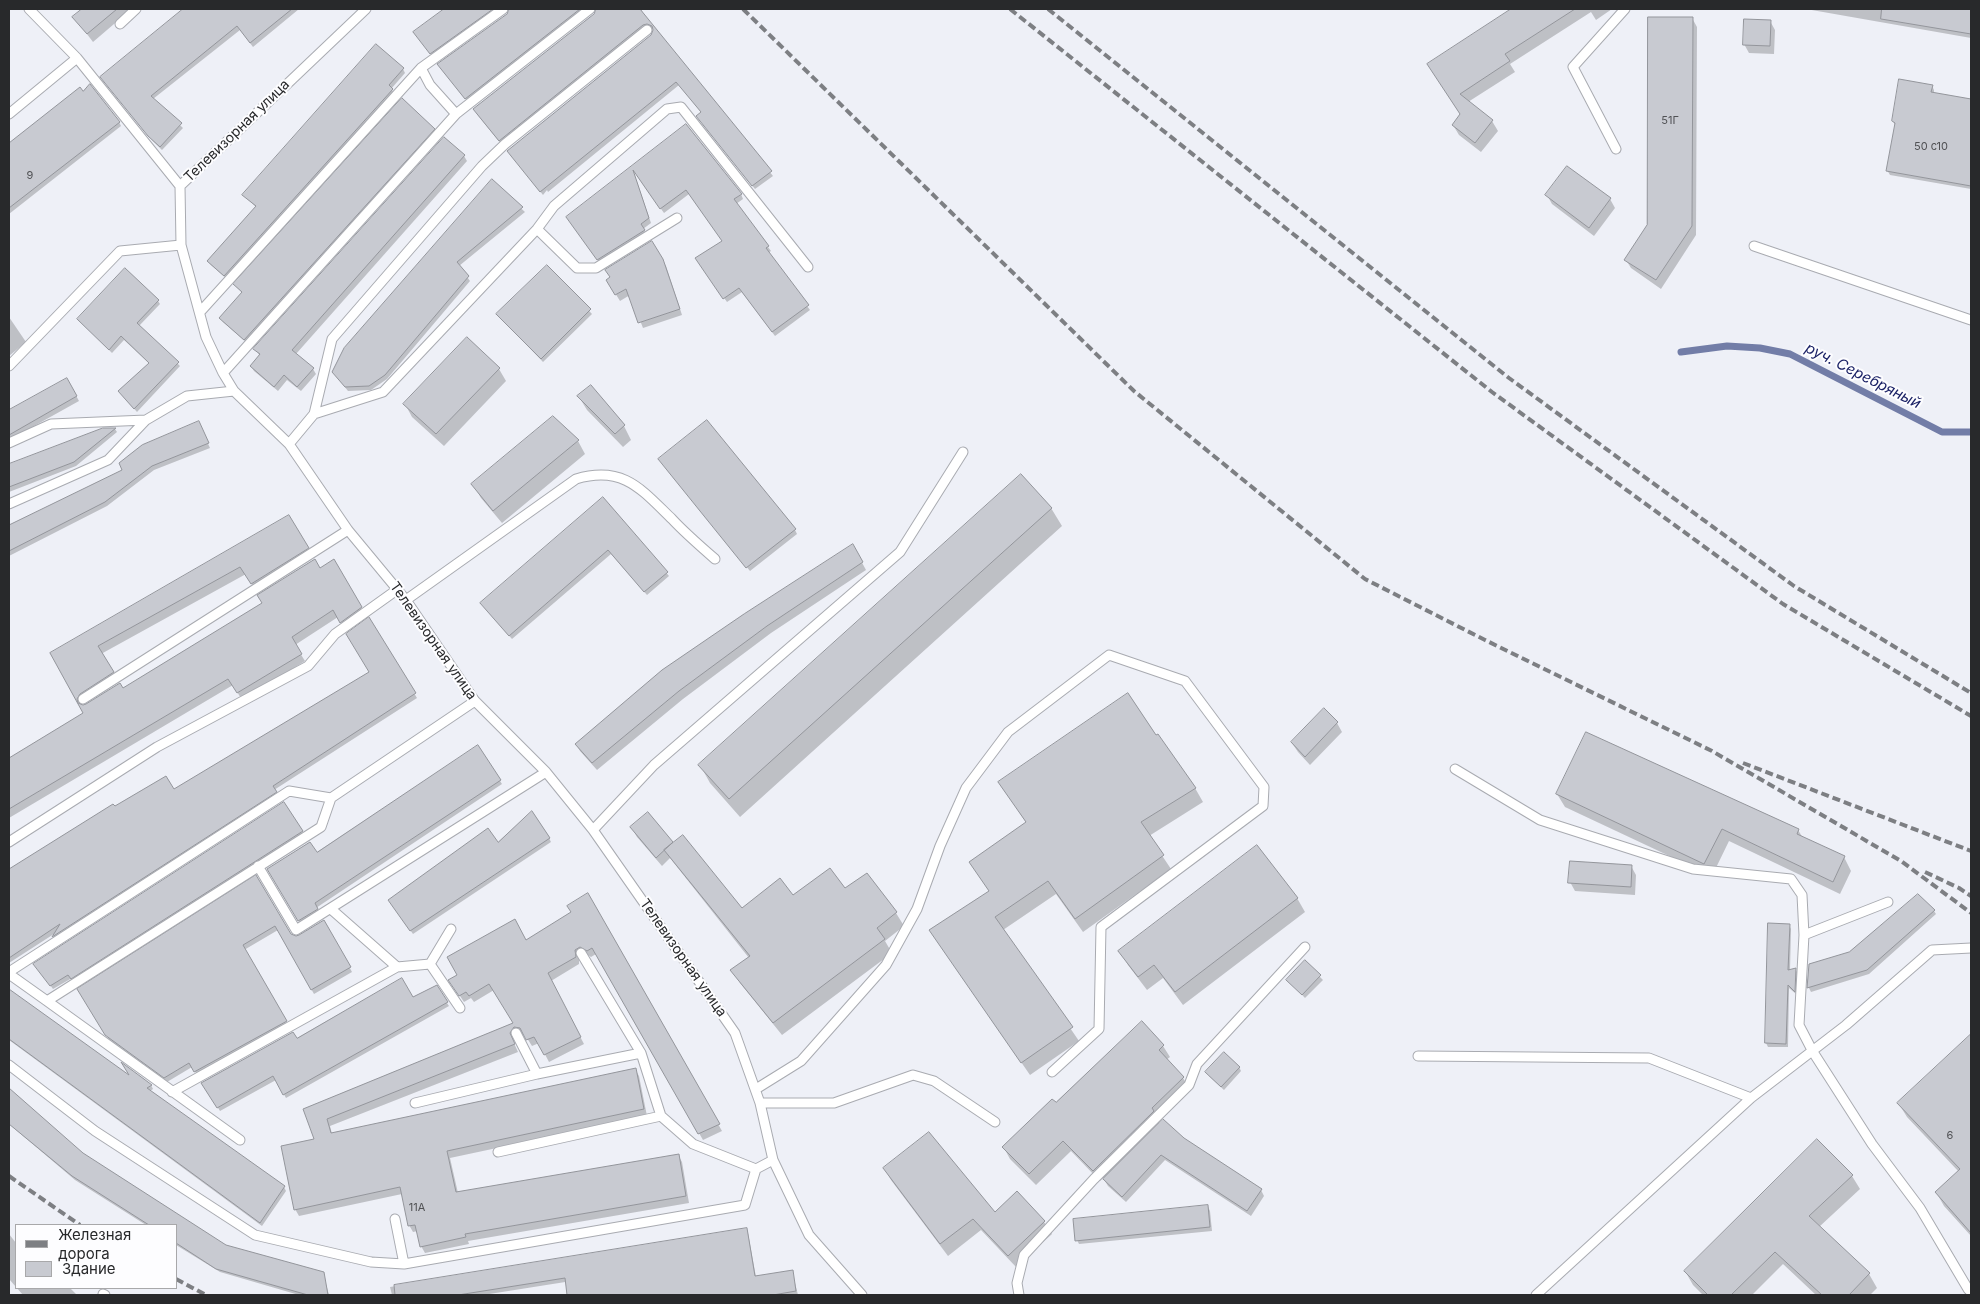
<!DOCTYPE html>
<html>
<head>
<meta charset="utf-8">
<style>
	body { margin:0 }
	#map { position:relative; width:1980px; height:1304px; overflow:hidden; background:#eef0f7; font-family:Inter,sans-serif }
	canvas { display:block }
	.frame { position:absolute; inset:0; border:10px solid #28292b; pointer-events:none }
	.legend { position:absolute; left:15px; top:1224px; width:162px; height:65px; box-sizing:border-box; background:#fdfdff; border:1px solid #a8a8aa; margin:0; padding:6px 9px; list-style:none; font-size:15px; color:#28292b }
	.legend li { display:flex; align-items:center; gap:10px; height:25px }
	.legend b { width:25px; border:1px solid #a8a8aa }
</style>
</head>
<body>
<div id="map">
<canvas width="1980" height="1304"></canvas>
<div class="frame"></div>
<ul class="legend">
<li><b style="height:6px;background:#7d7f83"></b>Железная дорога</li>
<li><b style="height:14px;background:#c8cad1"></b>Здание</li>
</ul>
</div>
<script>
const g = document.querySelector('canvas').getContext('2d');
g.lineJoin = 'round';
function paint(path, color) { g.fillStyle = color; g.fill(path, 'evenodd'); }
function strokePath(path, color, width, dash) { g.strokeStyle = color; g.lineWidth = width; g.lineCap = dash ? 'butt' : 'round'; g.setLineDash(dash || []); g.stroke(path); }
function label(font, color, halo, rows, align = 'center') {
  g.font = font + ' Inter,sans-serif'; g.lineWidth = 4; g.setLineDash([]); g.textBaseline = 'middle'; g.strokeStyle = halo; g.fillStyle = color; for (const [text, x, y, turn = 0] of rows) {
    g.save(); g.translate(x, y); g.rotate((+turn || 0) * Math.PI / 180); g.textAlign = isNaN(turn) ? turn : align; if (halo) g.strokeText(text, 0, 0); g.fillText(text, 0, 0); g.restore();
  }
}
const shadow = new Path2D(`
	M84,9h42l2,3 -35,30 -19,-25z
	M185,9h114l-46,38 -13,-17 -87,69 30,29 -21,22 -10,-10 -50,-63z
	M446,9h54l-67,48 -18,-25z
	M511,9h76l-119,93 -27,-34 67,-53z
	M597,9h44l4,8 128,159 -18,13 -55,-69 2,-7 -23,-28 -131,107 -1,-2 -4,5 -35,-44 144,-115 3,-7 -6,-2 -147,118 -26,-32 119,-98z
	M1513,9h99l-16,11 -5,-8 -81,52 5,8 -47,30 24,19 6,10 -17,21 -22,-17 -6,-10 8,-10 -33,-51z
	M1806,9h165v29z
	M1692,18l5,9 -1,208 -35,54 -30,-21 -5,-8 23,-34z
	M1770,21l5,9 -1,24 -25,-1 -5,-9z
	M403,69l2,4 -14,16 4,5 -168,185 -16,-14 -3,-4 48,-54 -13,-12z
	M1932,86l2,4v4l37,7v88l-81,-14 -3,-5 8,-45 -2,-4z
	M80,89l39,33 2,4 -112,88v-70z
	M686,125l55,69 2,5 -7,5 32,43 3,4 -3,2 42,57 -35,26 -33,-44 -15,10 -28,-39 24,-22 -34,-47 -25,19 -31,-43 18,53 -8,6 4,6 -46,29 -31,-42z
	M434,129l2,4 -189,210 -24,-21 -2,-4 22,-24 -8,-9z
	M464,156l3,5 -171,193 17,15 3,5 -15,17 -14,-11 -9,11 -24,-20 -3,-5 9,-10 -5,-7z
	M492,181l33,31 -66,54 11,15 -83,98 -16,11 -23,1 -12,-15z
	M1547,195l63,4 5,9 -21,28 -42,-32z
	M651,243l15,23 16,49 -39,13 -13,-33 -10,6 -13,-21z
	M547,266l45,48 -49,48 -45,-47z
	M158,301l2,3 -21,22 41,40 -43,46 -15,-17 28,-31 -26,-24 -12,13 -34,-34z
	M9,317l17,25 -17,14z
	M499,369l7,12 -62,65 -32,-29 -7,-13z
	M67,379l12,22 -70,39v-28z
	M579,397l45,29 7,14 -8,7 -36,-37z
	M200,427l10,21 -56,22 -47,36 -98,50v-30l114,-56z
	M104,429h11l2,3 -41,34 -67,26v-24z
	M578,441l7,13 -83,69 -21,-25 -8,-14z
	M662,463l133,67 2,4 -47,37z
	M603,499l66,77 -22,19 -36,-41 -99,85 -28,-32z
	M1051,508l11,18 -322,291 -30,-34 -10,-18z
	M289,516l23,40 -56,35 -10,-17 -145,80 16,26 -34,21 -2,5 2,1 40,-17 211,-129 31,54 -20,14 -7,-12 -43,28 10,16 -63,39 -9,-15 -224,133v-59l75,-46 -33,-59z
	M853,546l13,24 -95,63 -88,66 -86,71 -17,-19 -4,-7z
	M369,619l48,79 -143,92 4,6 -223,144 -2,-3 4,-5 -48,31v-92l104,-66 1,3 60,-17 197,-118z
	M1337,723l5,9 -32,33 -12,-13 -6,-9z
	M1156,737l39,51 8,14 -54,34 22,33 -88,63 -27,-38 -53,36 76,111 -49,34 -100,-145 60,-38 -20,-30 57,-38 -27,-42z
	M478,747l24,37 -186,124 3,5 -18,11 -32,-55 47,-15z
	M1557,794l241,36 5,8 41,19 7,14 -11,23 -111,-53 -17,35 -147,-69z
	M283,804l21,32 -230,146 -2,-4 -19,11 -16,-21z
	M632,828l40,14 70,68 51,-13 52,-7 51,23 8,13 -19,15 7,12 -110,82 -42,-52 -8,-13 17,-12 -79,-100 -8,8 -25,-29z
	M549,838l2,4 -138,92 -21,-29z
	M1631,866l5,9 -1,20 -60,-4 -5,-9z
	M256,877l34,58 6,3 28,-17 28,51 -38,22 -36,-64 -34,20 44,76 -90,50 -6,-9 -25,15 -58,-42 -30,-50z
	M587,894l135,237 -19,9 -107,-186 -5,3 -6,-4 -6,5v6l-28,17 33,63 -35,18 -10,-19 -7,3 -7,-11 -7,-1 -5,7 5,11 -188,74 2,8 303,-65 4,7 8,40 -197,42 8,35 220,-38 4,7 7,41 -221,38 1,3 -44,9 -4,-7 -3,-15 -5,1 -4,-7 -7,-31 -103,22 -4,-7 21,-69 -12,-31 210,-86 -20,-33 -20,12 -3,-4 -7,4 -10,-15 119,-75z
	M1297,898l8,14 -122,93 -20,-27 -16,12 -19,-25 -8,-14z
	M1934,911l2,3 -67,60 -58,18 -2,-4 1,-23 40,-12z
	M1769,925h20l2,4 -1,42 5,-2 3,4 -2,21 -7,-6 -1,59h-20l-2,-4z
	M1305,962l18,18 -18,18 -17,-18z
	M436,987l13,19 -163,92 -10,-18 -56,31 -17,-27 94,-44 115,-42z
	M14,995l119,84 -8,-12 26,18 2,4 -3,2 134,96 2,4 -24,35 -253,-186v-37z
	M1963,1044l8,8v184l-27,-30 -8,-14 23,-20 -52,-55 -8,-13z
	M1163,1046l7,11 -4,3 17,18 7,11 -32,31 2,4 101,66 3,6 -13,20 -86,-56 -39,42 -18,-16 -5,-8 -3,3 -29,-30 -35,34 -26,-26 -6,-11 52,-45z
	M1239,1067l2,4 -17,19 -15,-14z
	M11,1092l72,62 143,92 97,27 6,22h-30l-79,-23 -44,-27v-20h-30l-71,-45 -66,-56v-30z
	M884,1168l110,46 23,-21 27,29 8,12 -36,33 -35,-37 -33,26 -57,-76z
	M1852,1176l8,13 -41,38 50,47 8,14 -7,7h-54l-33,-31 -31,31h-49l-10,-10 -8,-14z
	M1208,1207l2,4 2,20 -133,13 -2,-4z
	M746,1229l2,4 8,44 36,-6 6,24h-197l-4,-18 -114,18h-91l-2,-8z
	M9,1234l7,9v45h54l7,7h-54l-14,-16z`);
const stream = new Path2D(`
	M1681,352l46,-6 33,2 30,6 152,78h29`);
const building = new Path2D(`
	M82,9h35l-30,25 -15,-17z
	M183,9h109l-42,34 -13,-17 -86,70 31,27 -22,24 -12,-11 -48,-59z
	M444,9h49l-63,45 -17,-22z
	M509,9h71l-115,90 -28,-35 70,-50z
	M596,9h44l132,162 -20,15 -56,-70 5,-4 -25,-30 -136,110 -33,-41 144,-116 2,-5 -1,-4 -5,-2 -4,1 -144,116 -26,-32 121,-95z
	M1511,9h64l-70,45 5,7 -50,33 33,26 -18,23 -23,-18 8,-11 -33,-50z
	M1882,9h89v25l-90,-15z
	M1648,17h45l-1,209 -36,54 -32,-20 23,-35z
	M1744,19l27,1 -1,26 -27,-1z
	M376,44l28,24 -15,17 4,4 -169,187 -17,-15 49,-55 -14,-11z
	M1899,79l34,6 -2,7 40,7v87l-85,-15 9,-48 -3,-2z
	M90,84l30,38 -111,86v-65l71,-56 3,4z
	M402,98l33,31 -191,211 -25,-22 23,-26 -9,-8z
	M686,124l56,70 -8,5 35,47 -3,2 43,57 -37,27 -33,-44 -16,11 -28,-41 27,-17 -36,-51 -26,19 -27,-39 16,48 -8,6 4,6 -48,30 -31,-43z
	M444,137l21,18 -173,195 22,18 -17,19 -13,-12 -10,12 -24,-21 10,-12 -7,-5z
	M1567,166l44,32 -22,30 -44,-33z
	M492,179l31,28 -66,55 12,14 -84,99 -16,11 -24,1 -13,-15 12,-24z
	M652,241l11,18 17,50 -42,14 -12,-34 -11,6 -9,-15 4,-3 -5,-7z
	M547,265l44,44 -50,50 -45,-45z
	M125,268l34,32 -22,23 42,39 -45,47 -16,-18 31,-28 -28,-27 -12,14 -32,-31z
	M467,337l33,31 -64,66 -33,-30z
	M67,378l10,18 -68,39v-25z
	M591,385l34,40 -10,9 -38,-38z
	M553,416l26,24 -86,71 -22,-27z
	M707,420l89,109 -50,39 -88,-109z
	M199,421l10,22 -57,23 -47,36 -96,49v-26l113,-55 -3,-7 23,-18z
	M103,428h13l-42,34 -65,25v-23z
	M1021,474l31,34 -323,291 -31,-34z
	M603,497l65,75 -24,20 -36,-42 -99,86 -29,-33z
	M289,515l20,33 -58,36 -11,-17 -142,79 16,26 -34,22 -3,5 1,4 5,2 3,-1 34,-21 3,5 139,-85 -5,-8 58,-36 5,9 14,-9 28,48 -22,16 -7,-13 -41,27 10,17 -65,39 -9,-14 -219,130v-51l74,-45 -33,-60z
	M853,544l10,18 -96,64 -88,65 -87,72 -17,-19 87,-74 82,-56z
	M369,617l47,76 -143,93 4,6 -225,145 8,-13 -51,34v-89l104,-65 2,2 51,-30 8,13 195,-117 -23,-38z
	M1128,693l28,42 2,-1 38,54 -55,34 23,33 -89,64 -27,-38 -53,36 78,110 -52,36 -92,-133 60,-39 -20,-29 57,-40 -28,-40z
	M1324,708l14,14 -33,35 -14,-15z
	M1586,732l213,97 -2,5 48,22 -12,26 -111,-53 -18,35 -148,-70z
	M478,745l23,35 -186,123 3,6 -20,12 -31,-52 43,-27 7,10z
	M284,802l19,29 -232,148 -3,-4 -18,11 -17,-22z
	M532,811l18,27 -140,93 -22,-31 100,-72 10,14z
	M648,812l25,30 -17,16 -26,-31z
	M683,835l59,73 38,-30 13,17 37,-27 15,20 22,-15 30,39 -20,16 8,11 -112,84 -43,-53 20,-14 -86,-106z
	M1257,845l41,53 -123,94 -21,-27 -16,12 -20,-26z
	M1570,861l62,4 -1,22 -63,-4z
	M256,875l35,59 5,2 3,-1 25,-15 27,47 -40,23 -36,-64 -32,19 44,76 -93,51 -5,-9 -25,15 -59,-43 -28,-46z
	M588,893l132,231 -22,10 -106,-186 -5,3 -7,-4 -5,3 1,7 -28,16 33,64 -37,18 -10,-18 -8,3 -6,-12 -6,-1 -4,6 5,11 -188,75 4,14 305,-65 8,41 -197,42 9,41 223,-38 7,42 -221,38 1,3 -46,10 -5,-22 -7,1 -8,-39 -106,23 -13,-64 33,-7 -11,-30 210,-86 -24,-39 -20,12 -3,-4 -7,4 -11,-16 9,-5 -10,-18 68,-38 11,21 45,-28 -4,-6z
	M1918,894l17,16 -68,60 -60,18 2,-24 40,-12z
	M1768,923l22,1 -2,46 8,-2 -1,24 -7,-7 -2,59 -21,-1z
	M1305,960l16,15 -19,20 -16,-15z
	M402,978l11,19 24,-12 11,17 -165,93 -10,-19 -56,32 -16,-25 92,-51 4,6z
	M9,989l120,86 -8,-13 31,23 -5,3 138,98 -25,37 -251,-184z
	M1142,1021l22,24 -5,5 25,27 -32,31 2,3 -61,60 -30,-30 -34,33 -27,-27 50,-48 4,3z
	M1971,1034v199l-36,-41 25,-23 -63,-66z
	M1224,1052l16,15 -19,20 -16,-15z
	M9,1088l74,65 143,92 98,27 4,23h-20l-92,-26 -40,-26v-18h-27l-77,-49 -63,-52z
	M1163,1119l21,19 78,51 -15,22 -86,-56 -39,42 -19,-18z
	M929,1132l66,80 22,-21 28,30 -37,35 -35,-37 -33,25 -57,-76z
	M1817,1139l36,36 -44,41 61,57 -21,22h-27l-47,-43 -44,43h-23l-24,-24z
	M1208,1205l2,22 -135,14 -2,-22z
	M747,1228l8,48 38,-6 3,21 -23,4h-206l-2,-17 -107,17h-63l-1,-10z`);
const service = new Path2D(`
	M29,9l48,49 103,128
	M366,9l-186,177 1,59 25,92 17,36 11,18 55,53 59,86 58,70 69,101 71,71 47,58 142,203 25,70 13,57 36,75 53,60
	M120,24l16,-15
	M421,68l9,17 26,29
	M9,114l68,-56
	M1616,149l-43,-82 52,-58
	M537,229l40,39h19l81,-50
	M1754,246l217,74
	M200,312l221,-244 82,-59
	M9,366l111,-115 61,-6
	M223,373l233,-259 134,-105
	M314,414l69,-22 154,-163 17,-23 113,-97 14,-2 127,160
	M9,443l42,-19 95,-4
	M289,444l25,-30 18,-75 150,-173 23,-22 142,-114
	M9,504l99,-44 38,-40 41,-24 47,-5
	M406,600l170,-121c47,-14 65,10 96,40 13,14 28,27 43,40
	M83,699l265,-169
	M1455,769l85,51 153,49 98,10 11,16 2,40
	M593,830l61,-65 246,-213 63,-100
	M9,842l148,-95 151,-81 27,-32 63,-45
	M258,866l38,64 250,-158
	M1888,902l-84,33 -5,90 14,27 59,92 48,64 48,81 3,3
	M581,953l60,100
	M430,964l30,44
	M397,967l33,-3 21,-35
	M9,972l280,-181 42,7 144,-97
	M9,974l38,27 274,-174 10,-29
	M47,1001l193,139
	M516,1033l21,41
	M1418,1056l231,2 102,40
	M9,1065l86,66 160,104 116,27 33,2
	M756,1089l45,-28 85,-96 31,-56 23,-63 26,-58 42,-56 101,-77 76,26 79,106 -1,19 -162,121 -2,102 -47,43
	M172,1092l225,-125 -66,-58
	M415,1103l122,-29 104,-21 20,63
	M760,1103h74l79,-28 21,6 61,41
	M498,1152l163,-36 32,28 63,25
	M395,1219l9,45 341,-59 11,-36 17,-9
	M103,1294l2,1
	M1019,1295l-2,-12 7,-28 70,-76 95,-94 8,-21 108,-117
	M1536,1295l215,-197 95,-73 86,-75 39,-2`);
const rail = new Path2D(`
	M743,9l391,382 231,188 120,61 227,111 189,110 70,52
	M1010,9l482,383 291,212 188,112
	M1048,9l461,369 285,208 177,107
	M1743,763l228,88
	M1925,872l34,16 12,8
	M9,1176l71,49
	M176,1279l30,16`);
const numberNames = [
	["51Г",1670,121],
	["50 с10",1931,147],
	["9",30,176],
	["6",1950,1136],
	["11А",417,1208]
];
const streetNames = [
	["Телевизорная улица",237,131,-44],
	["Телевизорная улица",433,641,55],
	["Телевизорная улица",683,958,55]
];
const waterNames = [
	["руч. Серебряный",1863,376,27]
];
paint(shadow, '#0003');
strokePath(stream, '#727da7', 7);
paint(building, '#c8cad1');
strokePath(building, '#93959b', 1);
strokePath(service, '#a9abb1', 11);
strokePath(service, '#fff', 9);
strokePath(rail, '#7d7f83', 4, [8, 4]);
label('11px', '#505154', null, numberNames);
label('14px', '#28292b', '#fdfdff', streetNames);
label('italic 15px', '#1b2266', '#fdfdff', waterNames);
</script>
</body>
</html>
